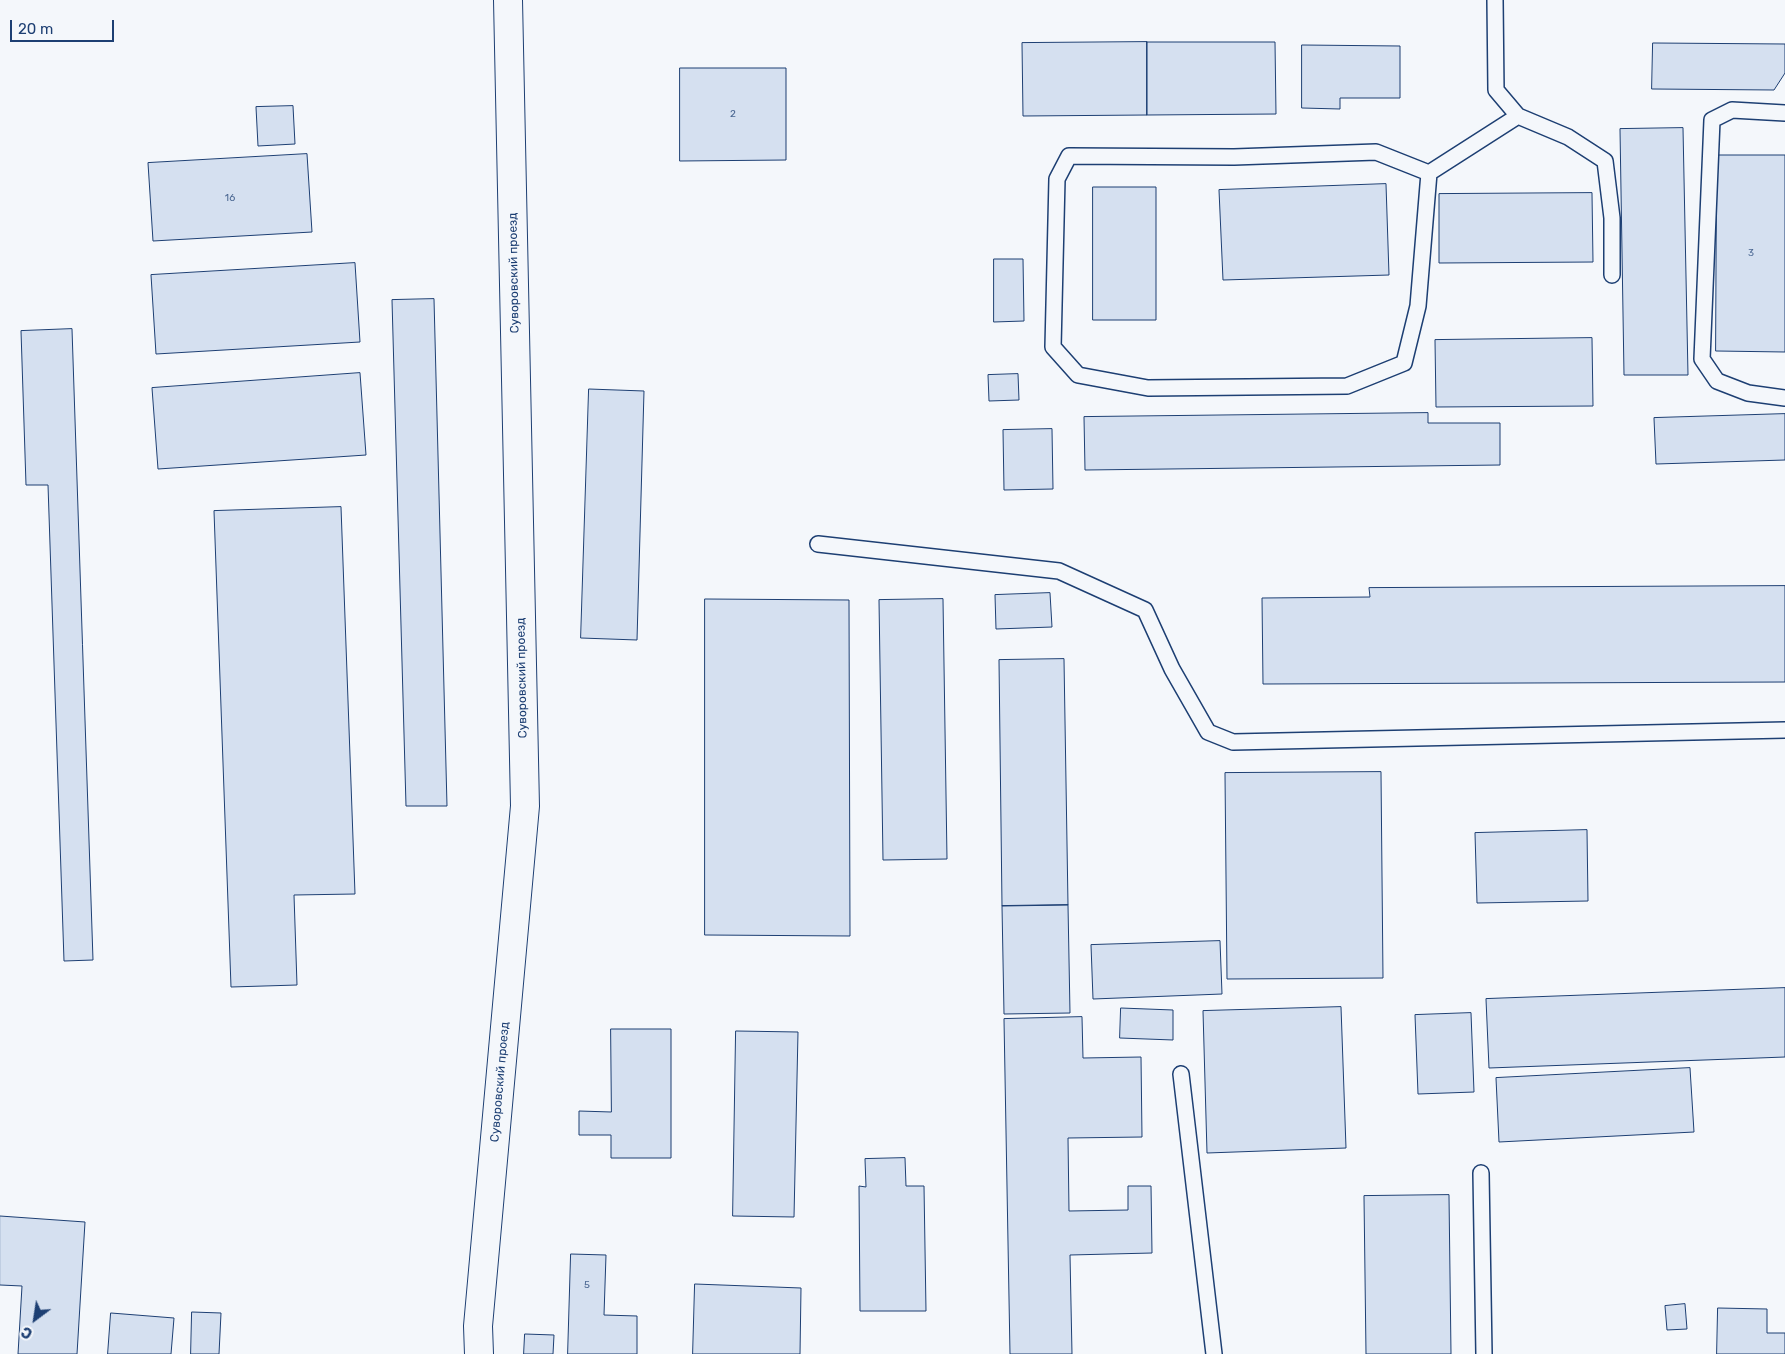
<!DOCTYPE html>
<html>
<head>
<meta charset="utf-8">
<style>
	body { margin:0 }
	#map { position:relative; width:1785px; height:1354px; overflow:hidden; background:#f4f7fb; font-family:Rubik,sans-serif }
	canvas { display:block }
	.north { position:absolute; left:10px; top:1294px; width:50px; height:50px; -webkit-text-stroke:4px #f4f7fb; paint-order:stroke; rotate:211deg; font-size:14px; font-weight:700; line-height:20px; text-align:center; color:#1d3f73 }
	.north::after { content:''; display:block; margin:auto; width:18px; height:22px; background:#1d3f73; clip-path:polygon(50% 0,100% 100%,50% 72%,0 100%) }
	.scale { position:absolute; left:10px; top:20px; width:104px; height:22px; box-sizing:border-box; border:2px solid #1d3f73; border-top:0; padding-left:6px; font-size:15px; line-height:18px; white-space:nowrap; color:#1d3f73; -webkit-text-stroke:4px #f4f7fb; paint-order:stroke }
</style>
</head>
<body>
<div id="map">
<canvas width="1785" height="1354"></canvas>
<div class="north">С</div>
<div class="scale">20 m</div>
</div>
<script>
const g = document.querySelector('canvas').getContext('2d');
g.lineJoin = 'round';
function paint(path, color) { g.fillStyle = color; g.fill(path, 'evenodd'); }
function strokePath(path, color, width, dash) { g.strokeStyle = color; g.lineWidth = width; g.lineCap = dash ? 'butt' : 'round'; g.setLineDash(dash || []); g.stroke(path); }
function label(font, color, halo, rows, align = 'center') {
  g.font = font + ' Rubik,sans-serif'; g.lineWidth = 4; g.setLineDash([]); g.textBaseline = 'middle'; g.strokeStyle = halo; g.fillStyle = color; for (const [text, x, y, turn = 0] of rows) {
    g.save(); g.translate(x, y); g.rotate((+turn || 0) * Math.PI / 180); g.textAlign = isNaN(turn) ? turn : align; if (halo) g.strokeText(text, 0, 0); g.fillText(text, 0, 0); g.restore();
  }
}
const building = new Path2D(`
	M1147,42v73l-124,1 -1,-73z
	M1147,42h128l1,72 -129,1z
	M1653,43l132,1v29l-11,17 -122,-1z
	M1302,45l98,1v52h-60v11l-38,-1z
	M680,68h106v92l-106,1z
	M293,106l2,38 -37,2 -2,-39z
	M1683,128l5,247h-64l-4,-246z
	M307,154l5,78 -159,9 -5,-78z
	M1717,155h68v197l-69,-1z
	M1386,184l3,91 -166,5 -4,-90z
	M1093,187h63v133h-63z
	M1592,193l1,69 -154,1v-69z
	M994,259h29l1,62 -30,1z
	M355,263l5,79 -204,12 -5,-79z
	M434,299l13,507h-41l-14,-506z
	M72,329l21,631 -29,1 -16,-476h-22l-5,-154z
	M1592,338l1,68 -157,1 -1,-67z
	M360,373l6,82 -208,14 -6,-81z
	M1018,374l1,26 -30,1 -1,-26z
	M589,389l55,2 -7,249 -56,-2z
	M1428,413v10h72v42l-415,5 -1,-53z
	M1785,414v46l-129,4 -2,-46z
	M1052,429l1,60 -49,1 -1,-60z
	M341,507l14,387 -61,1 3,90 -66,2 -17,-476z
	M1785,586v96l-522,2 -1,-86 108,-1 -1,-9z
	M1050,593l2,34 -56,2 -1,-34z
	M705,599l144,1 1,336 -145,-1z
	M943,599l4,260 -64,1 -4,-260z
	M1064,659l4,246 -66,1 -3,-246z
	M1381,772l2,206 -156,1 -2,-206z
	M1587,830l1,71 -111,2 -2,-70z
	M1068,905l2,108 -66,1 -2,-108z
	M1220,941l2,53 -129,5 -2,-54z
	M1785,988v69l-296,11 -3,-69z
	M1341,1007l5,141 -139,5 -4,-142z
	M1121,1008l52,2v30l-53,-2z
	M1471,1013l3,79 -56,2 -3,-79z
	M1082,1017l1,41 58,-1 1,80 -74,1 1,73 59,-1v-24h23l1,67 -82,2 2,99h-62l-6,-335z
	M611,1029h60v129h-60v-23h-32v-24l32,1z
	M736,1031l62,1 -4,185 -61,-1z
	M1690,1068l4,64 -195,10 -3,-64z
	M905,1158l1,28h18l2,125h-66l-1,-125 7,1 -1,-28z
	M1449,1195l2,159h-85l-2,-158z
	M0,1216l85,6 -8,132h-59l4,-68 -22,-1z
	M571,1254l35,1 -2,60 33,1v38h-69z
	M695,1284l106,4 -1,66h-107z
	M1685,1304l2,25 -20,1 -2,-24z
	M1718,1308l49,1v24h18v21h-68z
	M192,1312l29,1 -2,41h-28z
	M111,1313l63,5 -3,36h-63z
	M525,1334l29,1 -1,19h-29z`);
const service = new Path2D(`
	M1495,0l1,90 22,26 50,21 37,24 7,57v57
	M1785,113l-53,-3 -20,10 -10,239 15,22 31,12 37,5
	M1429,173l-53,-21 -142,5 -165,-1 -12,23 -4,168 25,28 70,13 199,-2 57,-23 14,-57 11,-133 89,-57
	M818,544l241,27 86,39 27,59 36,63 25,10 552,-12
	M1181,1074l33,280
	M1481,1173l3,181`);
const minor = new Path2D(`
	M479,1354l-1,-28 47,-520 -17,-806`);
const numberNames = [
	["2",733,114],
	["16",230,198],
	["3",1751,253],
	["5",587,1285]
];
const streetNames = [
	["Суворовский проезд",514,273,-91],
	["Суворовский проезд",522,678,-91],
	["Суворовский проезд",500,1082,-85]
];
paint(building, '#d5e0f0');
strokePath(building, '#1d3f73', 1);
strokePath(service, '#1d3f73', 18);
strokePath(minor, '#1d3f73', 30);
strokePath(service, '#f4f7fb', 15);
strokePath(minor, '#f4f7fb', 28);
label('10px', '#4b6792', null, numberNames);
label('12px', '#1d3f73', '#f4f7fb', streetNames);
</script>
</body>
</html>
